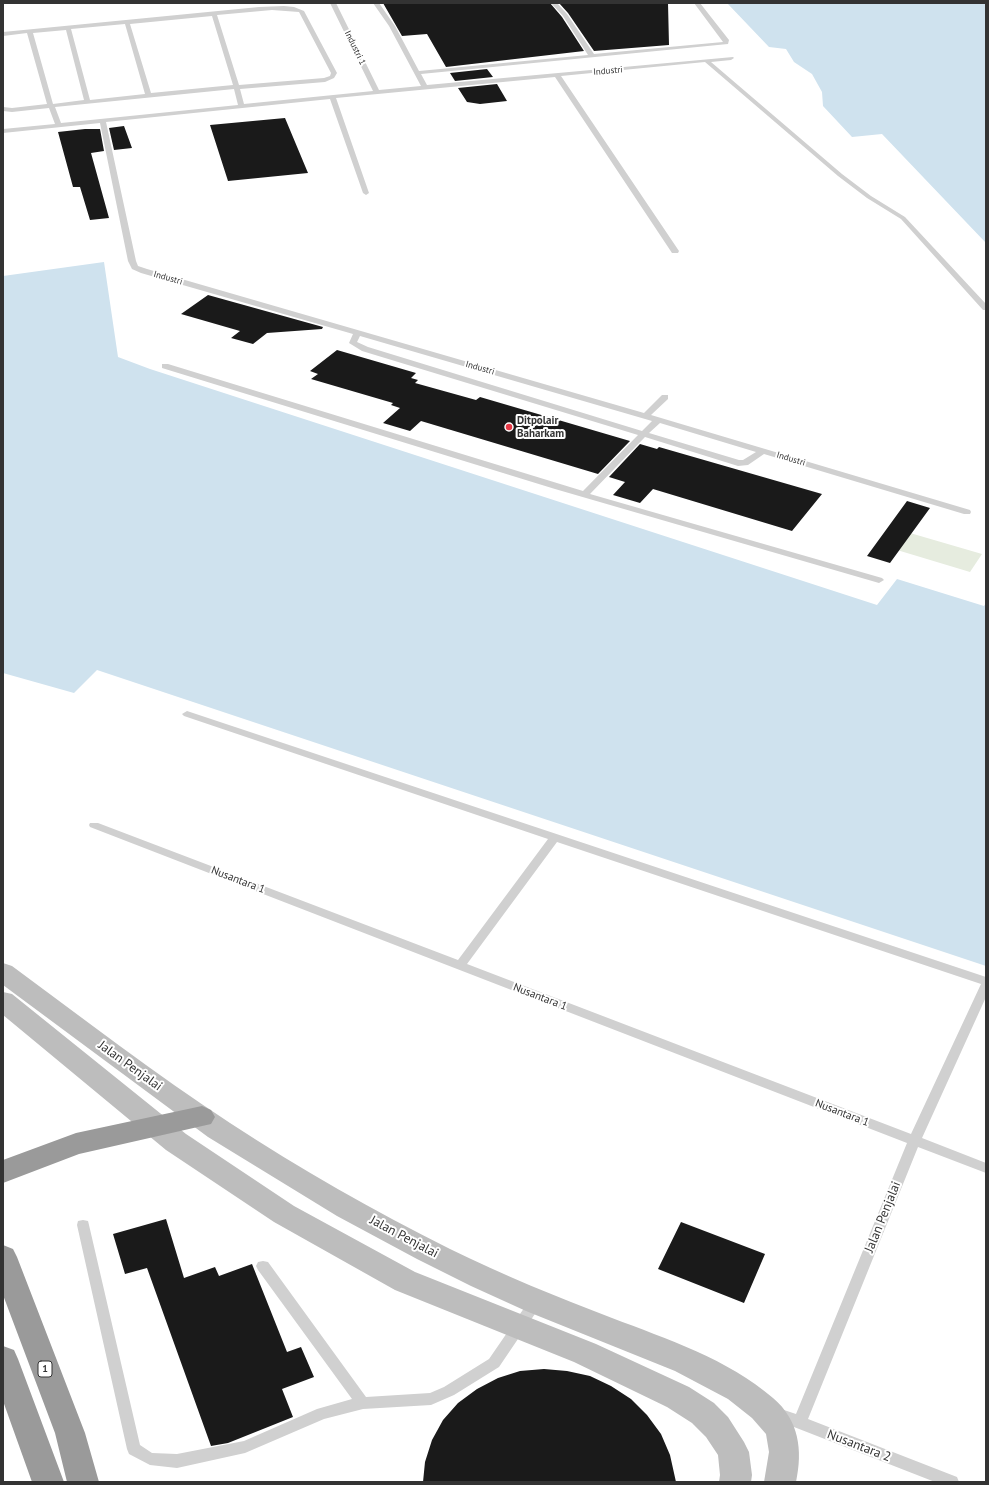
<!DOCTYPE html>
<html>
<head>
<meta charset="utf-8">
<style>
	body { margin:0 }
	#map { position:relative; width:989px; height:1485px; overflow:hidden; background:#fff; font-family:"PT Sans",sans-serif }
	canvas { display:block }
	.frame { position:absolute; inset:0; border:4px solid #333; pointer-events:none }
</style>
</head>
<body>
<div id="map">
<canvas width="989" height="1485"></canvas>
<div class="frame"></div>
</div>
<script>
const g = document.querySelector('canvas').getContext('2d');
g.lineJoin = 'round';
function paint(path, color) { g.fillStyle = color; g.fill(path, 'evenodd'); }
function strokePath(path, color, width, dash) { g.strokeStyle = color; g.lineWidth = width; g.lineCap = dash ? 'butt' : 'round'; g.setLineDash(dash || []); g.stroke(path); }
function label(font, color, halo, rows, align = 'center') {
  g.font = font + ' "PT Sans",sans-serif'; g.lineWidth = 4; g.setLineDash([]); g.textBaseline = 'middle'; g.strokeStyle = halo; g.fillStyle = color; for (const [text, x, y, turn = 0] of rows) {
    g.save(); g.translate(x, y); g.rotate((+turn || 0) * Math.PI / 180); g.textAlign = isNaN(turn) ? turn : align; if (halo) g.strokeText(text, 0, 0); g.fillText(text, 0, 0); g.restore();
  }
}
const green = new Path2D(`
	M910,533l72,21 -12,18 -73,-22z`);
const water = new Path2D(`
	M727,3h259v240l-104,-109 -30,3 -29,-31 -1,-14 -10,-18 -18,-12 -8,-13 -17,-2z
	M104,262l14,95 32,12 727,236 20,-26 87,27 2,-3v363l-889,-296 -23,23 -71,-20v-397z`);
const building = new Path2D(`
	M383,3h167l12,14 22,34 -138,16 -19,-33 -25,2z
	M559,3h109l1,42 -75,6 -26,-38z
	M487,69l6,8 -38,4 -5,-8z
	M497,84l10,17 -27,3 -13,-2 -9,-14z
	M285,118l23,55 -80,8 -18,-56z
	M124,126l8,22 -18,2 -5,-22z
	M85,129h15l4,22 -13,2 18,65 -19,2 -10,-33h-7l-15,-55z
	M208,295l115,32 -1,2 -55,4 -14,11 -22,-6 9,-7 -59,-17z
	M337,350l79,23 -5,5 7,2 -3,3 61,17 4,-3 150,44 -32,33 -177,-53 -11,10 -27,-8 17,-15 -9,-3 2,-2 -82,-24 7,-5 -8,-3z
	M640,444l17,5 2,-2 163,47 -30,37 -139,-42 -13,14 -27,-8 12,-13 -16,-5z
	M907,501l23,7 -40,55 -23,-7z
	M166,1219l18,59 31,-11 4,9 33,-12 35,88 14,-5 13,30 -32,12 11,28 -65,26 -17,3 -64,-178 -22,6 -12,-40z
	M681,1222l84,32 -21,49 -86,-34z
	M544,1369l23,2 23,5 21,10 20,13 16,16 14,19 9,21 6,27h-253l2,-20 7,-22 11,-20 15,-17 19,-14 21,-11 22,-7z`);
const lane = new Path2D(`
	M330,3h6l43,87 42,-4 -32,-60 -16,-23h6l16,23 24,45 169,-16 -25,-39 -12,-13h6l10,11 27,40 129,-12 -29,-39h6l29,37 -1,4 -307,30 6,11 306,-28 1,1 -3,2 -20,2 131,112 29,22 34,21 81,87v6h-3l-82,-91 -34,-21 -29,-22 -133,-114 -144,14 118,175 -1,2h-6l-117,-176 -219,21 33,95 -3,2 -3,-2 -33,-94 -224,23 30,139 2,5 9,3 497,144 18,-18h6v4l-17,16 319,95 1,2 -1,2h-6l-200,-60 -16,11 -10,1 -93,-29 -55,57 292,84 2,2 -5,3 -324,-94 -393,-121v-4h6l415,127 55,-56 -276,-84 -13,-8 4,-9 -212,-61 -9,-4 -4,-8 -28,-138 -97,10v-4l52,-5 -6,-16 -37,4 -9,-1v-4l9,1 35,-4 -20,-71 -24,3v-4l256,-25 25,-1 10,1 10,4 33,62 -3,5 -9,4 -85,7 4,15 129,-13zM272,10l27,2 32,61 -1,3 -6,2 -85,7 -22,-70zM212,16l21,69 -82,8 -21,-69zM125,24l20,70 -55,6 -19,-71zM66,30l18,70 -31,4 -20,-71zM234,89l4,16 -177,18 -6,-16zM360,336l292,85 -10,10 -274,-84 -11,-5zM660,423l96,29 -13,8h-4l-90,-27z
	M187,711l799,266v20l-64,141 64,25v10l-68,-26 -110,272 149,58 2,5h-24l-141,-55 -21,-9 -2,-4 2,-4 5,-2 18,6 111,-271 -817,-316 -1,-2 1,-2h8l360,137 90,-121 -364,-123 -2,-2zM557,842l424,142 -70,150 -444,-170z
	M83,1220l5,1 1,4 51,220 12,8 25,1 67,-13 73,-32 35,-10 -94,-129 -2,-4 2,-4 5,-1 5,1 98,135 64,-4 14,-6 45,-28 42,-61 5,-2 5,2 2,4 -44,65 -45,28 -23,10 -68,4 -39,10 -79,34 -68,15 -27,-3 -21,-11 -2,-5 -50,-224 1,-4z`);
const secondary = new Path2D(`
	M3,963l9,3c72,53 143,108 218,157 70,46 144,88 220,126 53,26 107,48 162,69 55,21 116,41 161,80 26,22 30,52 23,84h-32l5,-30 -3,-18 -14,-16 -24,-19 -53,-28 -149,-60 -55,-25 -54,-27 -80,-43 -129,-79 -205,-152z
	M3,992l9,2 174,140 108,72 121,66 181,72 93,43 25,16 14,14 16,25 5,10 3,23 -1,7h-32l1,-7 -2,-20 -12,-18 -14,-14 -25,-16 -93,-45 -179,-72 -121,-68 -108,-72 -163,-135z`);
const highway = new Path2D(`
	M202,1106l9,4 4,7 -4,7 -132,30 -76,29v-23l73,-27z
	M3,1245l10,4 4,8 68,176 14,49h-32l-12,-49 -52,-138z
	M3,1346l11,4 4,9 46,123h-32l-29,-81z`);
const markers = [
	[509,427,4,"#e63946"]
];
const farStreetnames = [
	["Industri 1",355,48,64],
	["Industri",608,71,-5],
	["Industri",168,278,16],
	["Industri",480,368,16],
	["Industri",791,459,17]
];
const shields = [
	[45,1369,14]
];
const shieldNames = [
	["1",45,1369]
];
const poiNames = [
	["Ditpolair",517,421],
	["Baharkam",517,434]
];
const streetNames = [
	["Nusantara 1",238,880,21],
	["Nusantara 1",540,997,21],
	["Nusantara 1",842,1113,21]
];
const nearStreetnames = [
	["Jalan Penjalai",130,1066,36],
	["Jalan Penjalai",883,1217,-68],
	["Jalan Penjalai",404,1237,28],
	["Nusantara 2",859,1446,21]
];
paint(green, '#e6ecdf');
paint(water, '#cfe2ee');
paint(building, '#1a1a1a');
paint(lane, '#d0d0d0');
paint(secondary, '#bdbdbd');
paint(highway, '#9a9a9a');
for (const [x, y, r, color] of markers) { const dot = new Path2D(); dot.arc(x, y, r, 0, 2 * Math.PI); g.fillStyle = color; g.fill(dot); strokePath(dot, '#fff', 1.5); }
label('9px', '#333', '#fff', farStreetnames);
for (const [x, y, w] of shields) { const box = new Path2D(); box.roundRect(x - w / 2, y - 8, w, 16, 3); g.fillStyle = '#fff'; g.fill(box); strokePath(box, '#333', 1); }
label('bold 10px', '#333', null, shieldNames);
label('bold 11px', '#333', '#fff', poiNames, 'left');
label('11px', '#333', '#fff', streetNames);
label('13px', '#333', '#fff', nearStreetnames);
</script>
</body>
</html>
